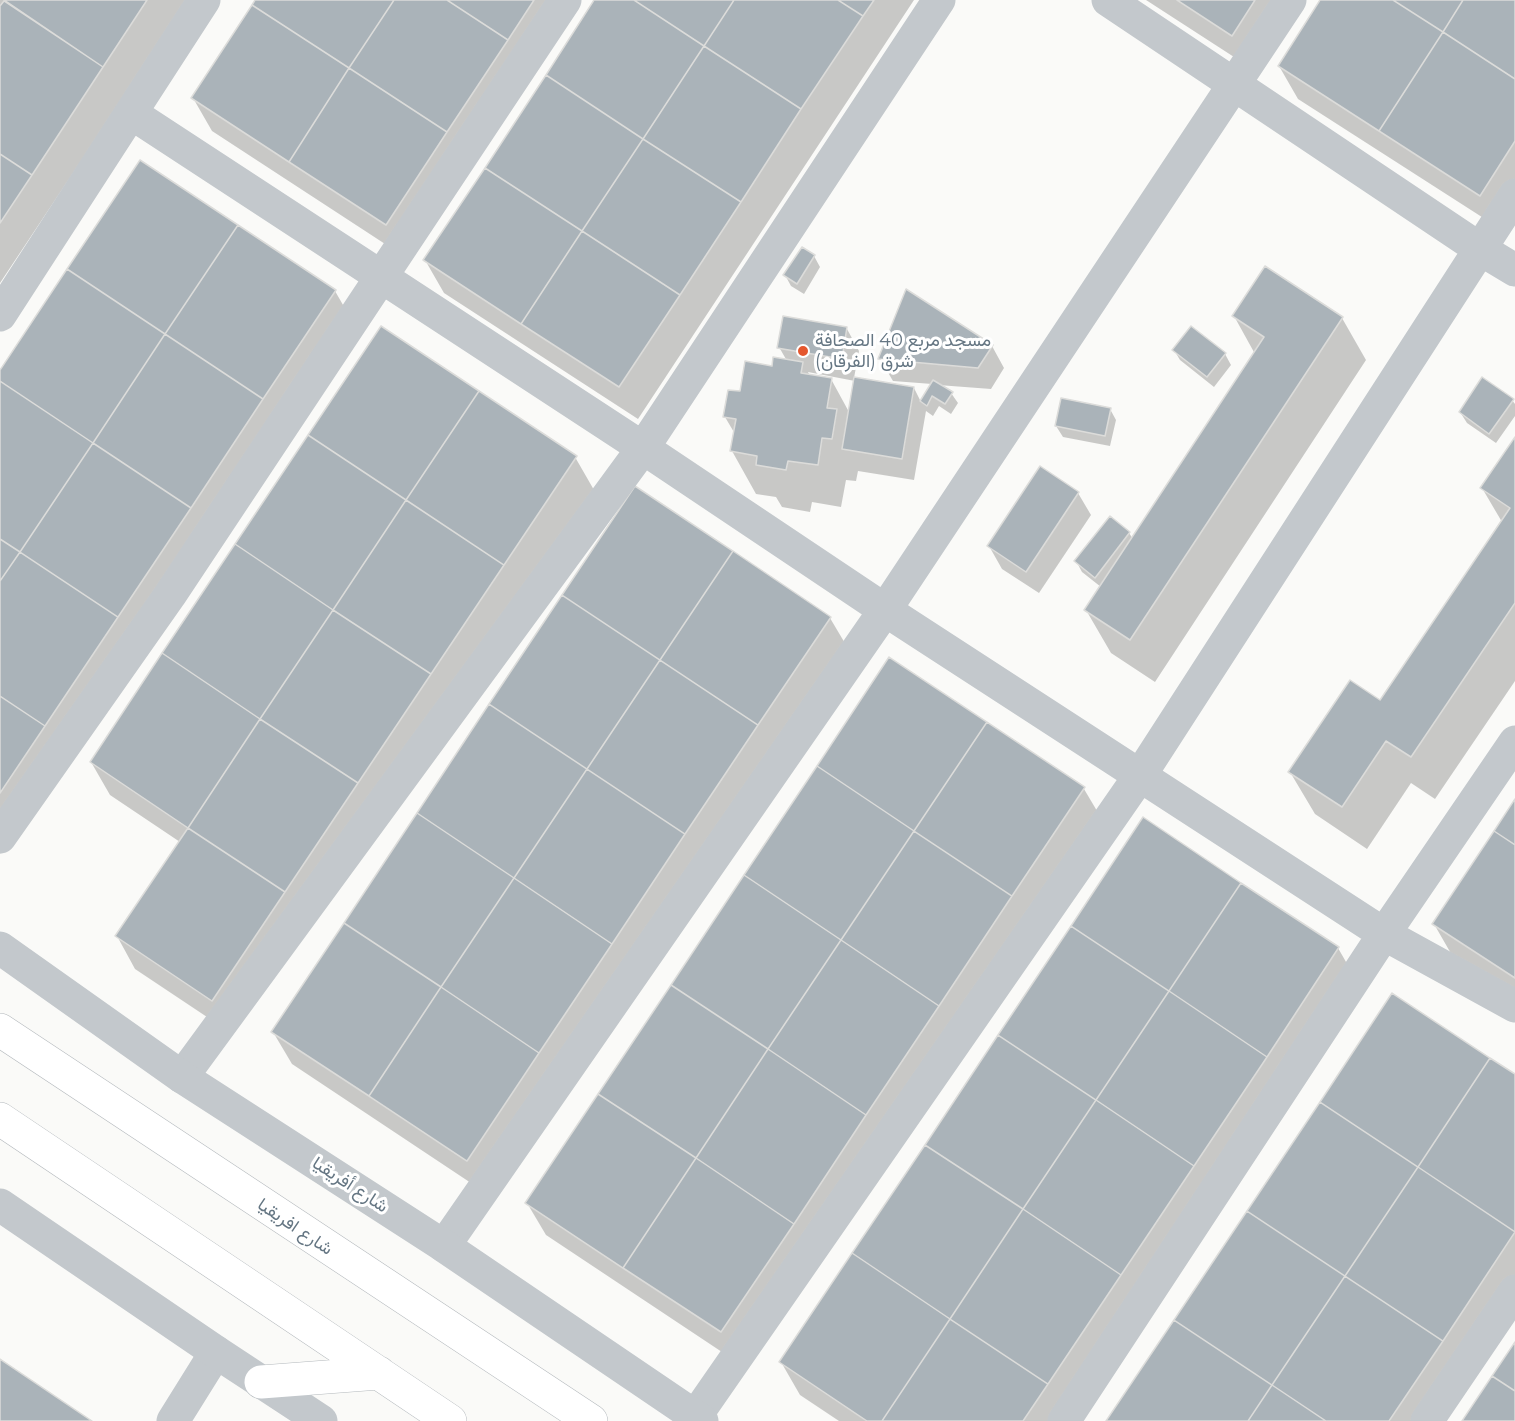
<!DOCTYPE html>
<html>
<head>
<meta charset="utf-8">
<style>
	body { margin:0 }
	canvas { display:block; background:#fafaf8 }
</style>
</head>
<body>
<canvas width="1515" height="1421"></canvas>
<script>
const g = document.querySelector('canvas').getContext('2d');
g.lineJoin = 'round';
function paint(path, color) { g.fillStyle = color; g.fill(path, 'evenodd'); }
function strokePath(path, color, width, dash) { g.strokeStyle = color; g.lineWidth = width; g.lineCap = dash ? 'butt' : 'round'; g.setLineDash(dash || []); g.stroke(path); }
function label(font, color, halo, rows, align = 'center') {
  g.font = font + ' Montserrat,Vazirmatn,sans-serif'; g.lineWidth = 6; g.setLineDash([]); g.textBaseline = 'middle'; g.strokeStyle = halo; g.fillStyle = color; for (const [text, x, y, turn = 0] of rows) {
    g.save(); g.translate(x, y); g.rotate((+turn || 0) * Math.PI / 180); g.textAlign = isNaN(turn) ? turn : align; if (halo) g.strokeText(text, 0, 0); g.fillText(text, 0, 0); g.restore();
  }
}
const shadow = new Path2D(`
	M0,0h188l-188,283z
	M257,0h317l-169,257 -193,-126 -19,-33z
	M596,0h318l-276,419 -194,-126 -19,-33z
	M1146,0h149l-44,68z
	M1322,0h193v203l-16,25 -201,-129 -19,-33z
	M802,249l12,7 6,11 -16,27 -13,-8 -6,-11z
	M335,291l19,33 -354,530v-481z
	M1234,316l108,2 24,42 -211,322 -44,-29 -25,-43 15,-23 -19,-15 -6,-11 53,-28 4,6 122,-185z
	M1191,328l34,26 6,11 -17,22 -34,-27 -6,-10z
	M847,329l12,22 -5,27 60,10 7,14 11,-18 -39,-3 -13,-22 112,-13 12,22 -13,21 -53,-4 13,8 7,10 -7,11 -12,-8 -6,10 -7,-5 -12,69 -56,-9 -2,10 -10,-1 -5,27 -29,-5 -2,10 -28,-5 -6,-10 -20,-3 -24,-43 3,-17 -10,-17 16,-24 32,-25 14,-7 -8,-14zM808,372l47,9 -6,31 -18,-33 -21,-3z
	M1512,400l3,4v12l-19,27 -29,-20 -7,-11z
	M1110,409l6,11 -6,26 -47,-9 -7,-11z
	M1515,439v242l-80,118 -24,-16 -44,66 -52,-35 -25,-42 91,-70 121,-180 -20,-34z
	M575,457l19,33 -363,543 -96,-64 -18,-33 63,-94 -70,-47 -19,-33z
	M1078,493l13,22 -52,78 -37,-24 -13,-23z
	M830,618l19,32 -363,543 -194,-129 -19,-32z
	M1084,789l19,32 -363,543 -194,-129 -19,-32z
	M1515,801v196l-62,-40 -19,-33z
	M1338,948l19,33 -294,440h-224l-39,-26 -19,-33z
	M1515,1076v217l-86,128h-321z`);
const building = new Path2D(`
	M4,0h143l-44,67z
	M255,0h139l-45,68 -97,-63z
	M394,0h53l61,40 -61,92 -98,-64z
	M447,0h87l-26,40z
	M594,0h40l70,46 -61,93 -97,-64z
	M634,0h100l-30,46z
	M734,0h104l25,16 -62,93 -97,-63z
	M838,0h36l-11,16z
	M1177,0h78l-23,36z
	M1320,0h73l50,32 -64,99 -101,-65z
	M1393,0h70l-20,32z
	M1463,0h52v79l-72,-47z
	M4,1l99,66 -71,108 -32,-21v-148z
	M252,5l97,63 -60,94 -98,-64z
	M1443,32l72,47v62l-35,55 -101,-65z
	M704,46l97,63 -60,93 -98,-63z
	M349,68l98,64 -61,93 -97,-63z
	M546,75l97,64 -61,92 -97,-63z
	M643,139l98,63 -61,93 -98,-64z
	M0,154l32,21 -32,48z
	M140,160l98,65 -73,109 -98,-65z
	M485,168l97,63 -61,93 -98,-64z
	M238,225l98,65 -73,109 -98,-65z
	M582,231l98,64 -61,92 -98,-63z
	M802,247l13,8 -18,29 -14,-9z
	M1265,266l78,51 -213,323 -46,-30 180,-273 -32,-21z
	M67,269l98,65 -72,109 -93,-62v-11z
	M906,289l87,56 -15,23 -100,-9z
	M783,316l64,11 -5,32 -65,-11z
	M381,326l98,65 -73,109 -98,-65z
	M1191,326l35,27 -19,24 -35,-27z
	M165,334l98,65 -72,109 -98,-65z
	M773,357l30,5 -2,11 31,5 -5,30 10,1 -5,30 -10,-1 -4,27 -30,-4 -2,9 -30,-5 1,-9 -27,-5 6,-32 -13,-2 5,-27 12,1 5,-30 27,5z
	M854,377l60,10 -12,72 -60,-10z
	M1482,377l32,22 -25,35 -30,-22z
	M933,380l20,12 -8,12 -13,-8 -5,10 -7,-5z
	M0,381l93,62 -73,109 -20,-13z
	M479,391l98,65 -73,109 -98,-65z
	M1061,398l50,10 -6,28 -50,-10z
	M308,435l98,65 -73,110 -98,-66z
	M1515,437v166l-104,154 -25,-16 -44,66 -54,-35 62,-92 30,20 130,-192 -30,-20z
	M93,443l98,65 -73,109 -98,-65z
	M1040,466l39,26 -53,80 -39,-26z
	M635,486l98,65 -73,109 -98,-65z
	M406,500l98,65 -73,109 -98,-64z
	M1110,516l20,16 -35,46 -21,-17z
	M0,539l20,13 -20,29z
	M235,544l98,66 -73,109 -98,-66z
	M733,551l98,66 -73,108 -98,-65z
	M20,552l98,65 -73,109 -45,-30v-115z
	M562,595l98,65 -73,109 -98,-65z
	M333,610l98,64 -73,109 -98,-64z
	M162,653l98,66 -72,109 -98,-66z
	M889,657l98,65 -73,109 -97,-65z
	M660,660l98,65 -73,109 -98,-65z
	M0,696l45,30 -45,67z
	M489,704l98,65 -73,109 -97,-65z
	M260,719l98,64 -73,109 -97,-64z
	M987,722l98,65 -73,109 -98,-65z
	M817,766l97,65 -73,109 -97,-65z
	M587,769l98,65 -73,110 -98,-66z
	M1515,799v46l-21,-14z
	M417,813l97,65 -73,109 -97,-64z
	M1143,817l98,66 -72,108 -98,-65z
	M188,828l97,64 -73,109 -97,-65z
	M914,831l98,65 -73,110 -98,-66z
	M1494,831l21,14v133l-83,-54z
	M744,875l97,65 -73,109 -97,-64z
	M514,878l98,66 -73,109 -98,-66z
	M1241,883l98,64 -72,110 -98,-66z
	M344,923l97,64 -72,109 -98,-64z
	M1071,926l98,65 -73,109 -98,-65z
	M841,940l98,66 -73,109 -98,-66z
	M671,985l97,64 -72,109 -98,-64z
	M441,987l98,66 -72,108 -98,-65z
	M1169,991l98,66 -73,109 -98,-66z
	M1392,993l98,65 -72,109 -98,-65z
	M998,1035l98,65 -73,109 -98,-64z
	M768,1049l98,66 -72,109 -98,-66z
	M1490,1058l25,16v158l-97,-65z
	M598,1094l98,64 -73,110 -98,-65z
	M1096,1100l98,66 -73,109 -98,-66z
	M1320,1102l98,65 -73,109 -98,-65z
	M925,1145l98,64 -73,110 -98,-66z
	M696,1158l98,66 -73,108 -98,-64z
	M1418,1167l97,65 -72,109 -98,-65z
	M1023,1209l98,66 -73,109 -98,-65z
	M1247,1211l98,65 -73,109 -98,-65z
	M852,1253l98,66 -68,102h-15l-88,-59z
	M1345,1276l98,65 -54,80h-63l-54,-36z
	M950,1319l98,65 -25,37h-141z
	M1174,1320l98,65 -24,36h-142z
	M1515,1342v49l-23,-15z
	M0,1359l92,62h-92z
	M1492,1376l23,15v30h-53z
	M1272,1385l54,36h-78z`);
const minor = new Path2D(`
	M1108,0l372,249 35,21
	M131,113l512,335 242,162 499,324 131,72
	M0,315l204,-315
	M0,837l170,-242 395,-595
	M182,1077l461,-629 296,-448
	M444,1246l441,-636 405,-610
	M695,1417l446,-643 374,-579
	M173,1421l43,-69
	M1064,1421l320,-487 131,-192
	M1427,1421l88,-130`);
const tertiary = new Path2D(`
	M0,948l182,129 262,169 258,175
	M0,1205l216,147 105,69`);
const trunk = new Path2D(`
	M0,1030l591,391
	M0,1119l450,302
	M261,1382l118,-9`);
const markers = [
	[803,351,6,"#e4572e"]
];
const poiNames = [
	["مسجد مربع 40 الصحافة",815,341],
	["شرق (الفرقان)",815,362]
];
const streetNames = [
	["شارع أفريقيا",350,1185,33],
	["شارع افريقيا",295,1227,34]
];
paint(shadow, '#0003');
paint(building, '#aab3b9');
strokePath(building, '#dcdcda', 1.5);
strokePath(trunk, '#b4b9bd', 34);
strokePath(minor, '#c3c8cc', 33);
strokePath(tertiary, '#c3c8cc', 33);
strokePath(trunk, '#fff', 33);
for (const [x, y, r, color] of markers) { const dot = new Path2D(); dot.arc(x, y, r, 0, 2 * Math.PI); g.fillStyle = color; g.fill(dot); strokePath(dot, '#fff', 2); }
label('18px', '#657683', '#fff', poiNames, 'left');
label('18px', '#657683', '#fff', streetNames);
</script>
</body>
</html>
